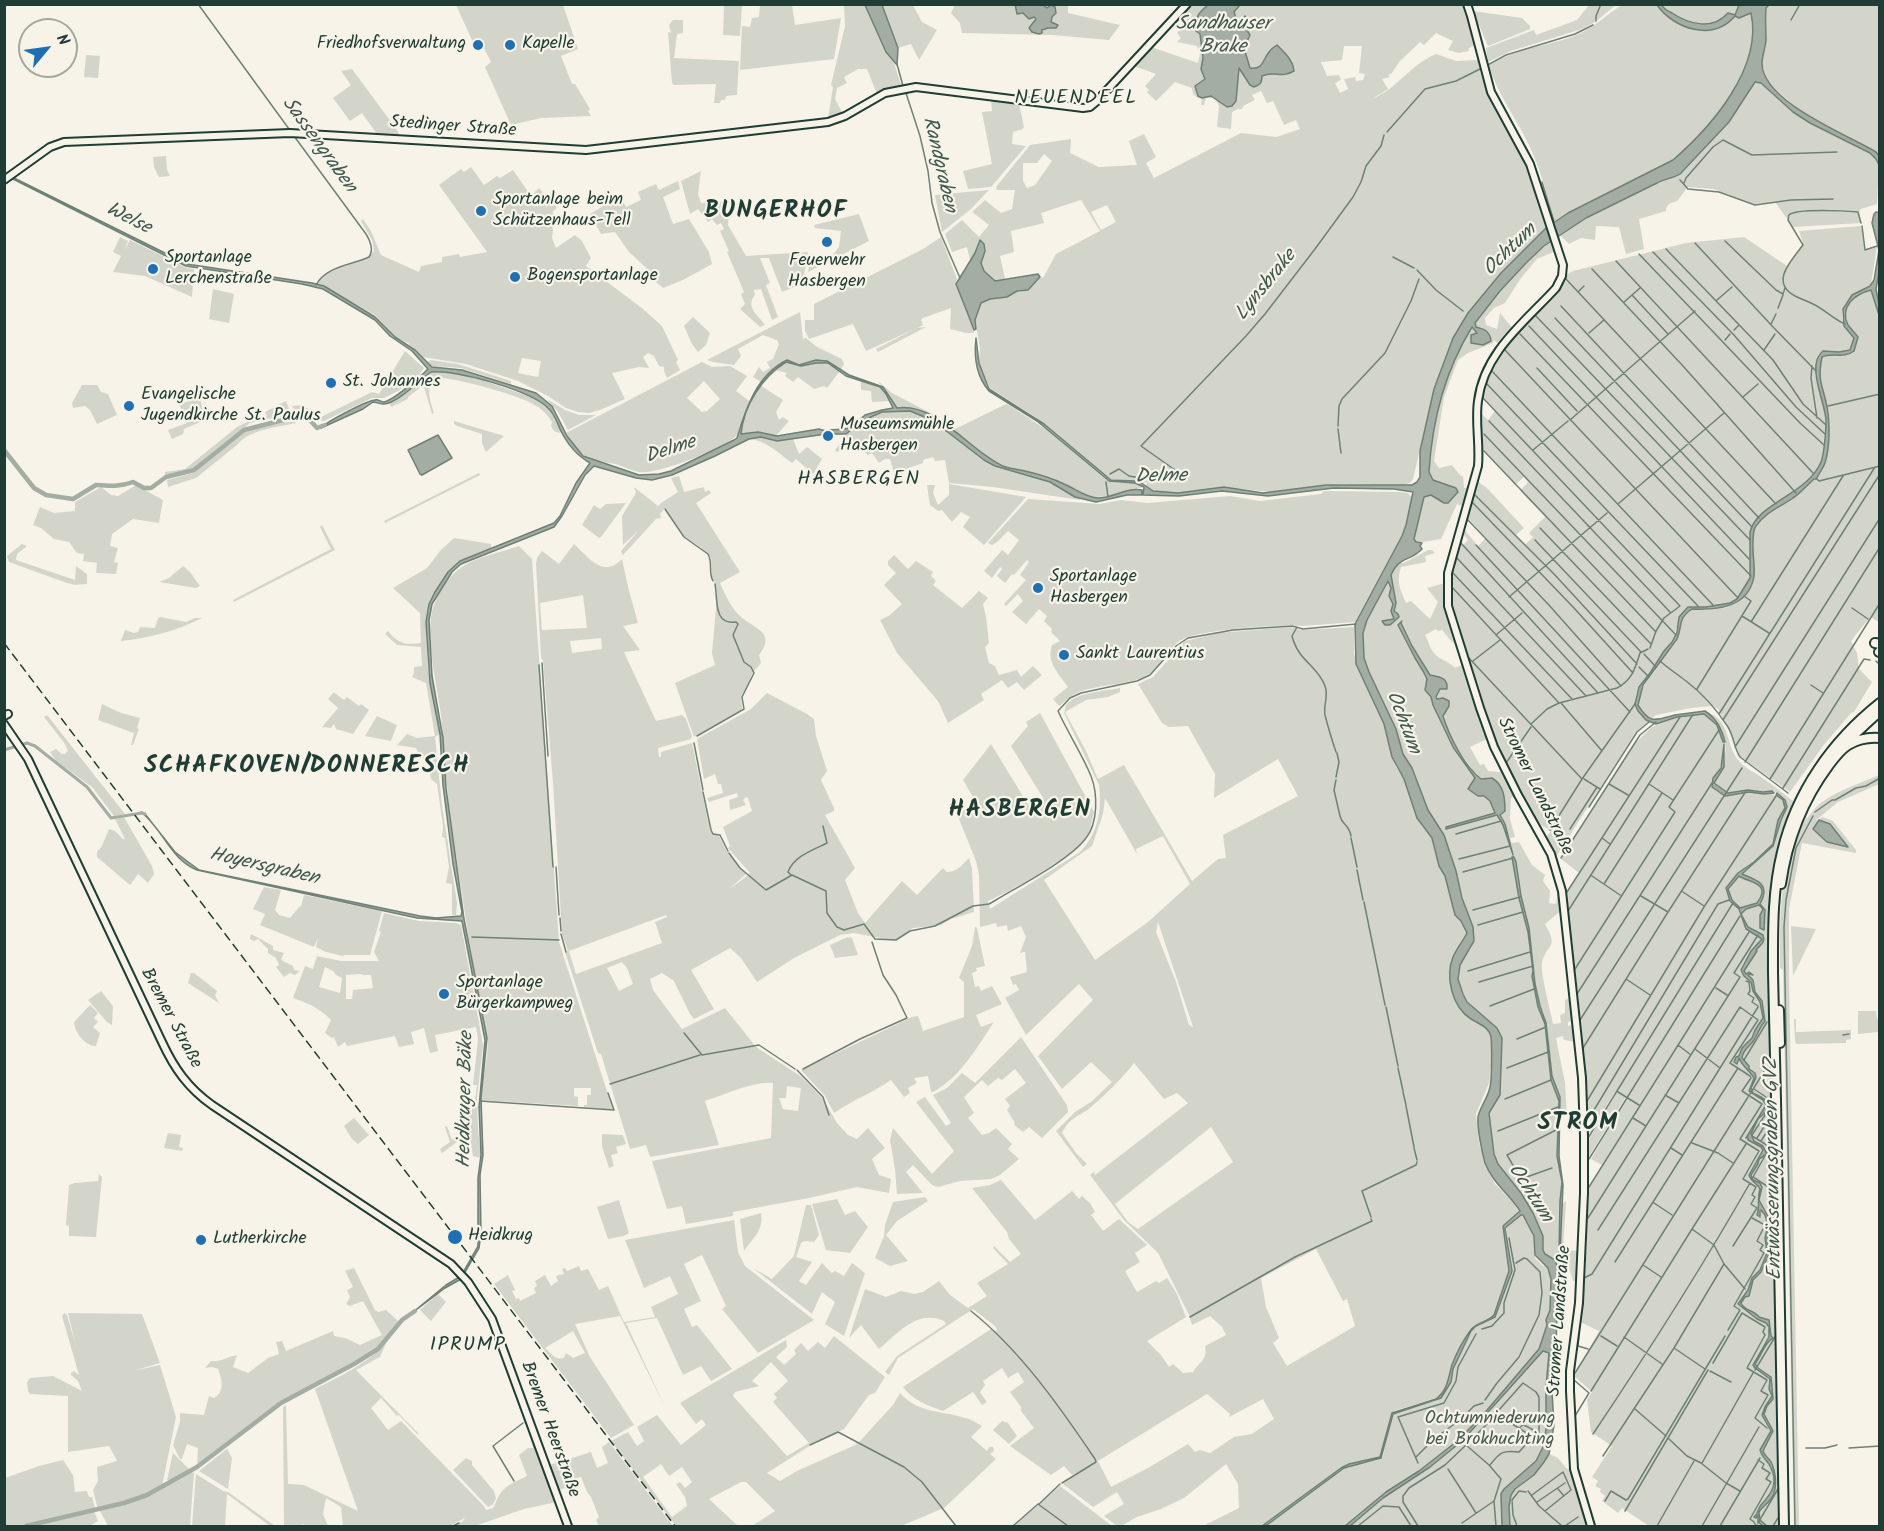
<!DOCTYPE html>
<html>
<head>
<meta charset="utf-8">
<style>
	body { margin:0 }
	#map { position:relative; width:1884px; height:1531px; overflow:hidden; background:#f7f3e8; font-family:Kalam,sans-serif }
	canvas { display:block }
	.frame { position:absolute; inset:0; border:6px solid #1f3d34; pointer-events:none }
	.north { position:absolute; left:18px; top:18px; width:60px; height:60px; box-sizing:border-box; background:#f7f3e8; border:2px solid #a1aaa0; border-radius:50%; rotate:61deg; font-size:16px; font-weight:700; line-height:24px; text-align:center; color:#1f3d34 }
	.north::after { content:''; display:block; margin:auto; width:21px; height:27px; background:#1f6fb2; clip-path:polygon(50% 0,100% 100%,50% 72%,0 100%) }
</style>
</head>
<body>
<div id="map">
<canvas width="1884" height="1531"></canvas>
<div class="frame"></div>
<div class="north">N</div>
</div>
<script>
const g = document.querySelector('canvas').getContext('2d');
g.lineJoin = 'round';
function paint(path, color) { g.fillStyle = color; g.fill(path, 'evenodd'); }
function strokePath(path, color, width, dash) { g.strokeStyle = color; g.lineWidth = width; g.lineCap = dash ? 'butt' : 'round'; g.setLineDash(dash || []); g.stroke(path); }
function label(font, color, halo, rows, align = 'center') {
  g.font = font + ' Kalam,sans-serif'; g.lineWidth = 4.5; g.setLineDash([]); g.textBaseline = 'middle'; g.strokeStyle = halo; g.fillStyle = color; for (const [text, x, y, turn = 0] of rows) {
    g.save(); g.translate(x, y); g.rotate((+turn || 0) * Math.PI / 180); g.textAlign = isNaN(turn) ? turn : align; if (halo) g.strokeText(text, 0, 0); g.fillText(text, 0, 0); g.restore();
  }
}
const green = new Path2D(`
	M1191,4l273,1 11,40 -6,3v3l-10,2 -11,-3 5,-9 -17,-8 -12,12 -4,-3 -21,20 -7,11 -4,2 2,2 -8,2 6,10 -16,10c25,-10 39,-35 64,-45l20,7 22,-1c5,36 29,64 45,96 11,22 17,46 26,69l-48,48 -33,40 -15,25 -19,51 -21,90 -3,4 -6,2 -66,-1 -67,8 -48,-5 -45,6 -25,-2 -7,-4 1,-4 -2,-1 -1,1 -5,-2 -28,-2 -77,-63 -44,-28 -11,-25 1,-15 -5,-28 6,-17 9,-4 17,-2 10,-6h9l12,-10 2,-4 3,1 13,-24 44,-23 -19,-31 -40,13 3,10 -33,8 3,21 -14,4 5,23 -10,2 -11,-10 -3,-8 4,-12 -1,-7 -7,2 -2,7 -5,7 -3,-13 -15,5 -7,-18 17,-14 17,17 10,-12 -17,-13 13,-12 16,13 11,-4 3,-19h-18l-1,-3 34,-42 41,-6 -1,14 29,14 38,-2 -8,-24 15,-7 12,23 -10,6 8,15 87,-45 35,4 24,-8 -4,-9 -12,5 -11,-24 -6,2 -6,-12 -9,4 3,5 -12,6 -1,3h-4l-6,3 -1,17 -14,-2 2,-21 -4,-8h-9l-2,7h-3l1,-7h-4l-5,-4 -1,-6 -17,-6 -19,19 -9,-9 2,-2 -4,-4 11,-12 -22,-8 17,-19 47,16 2,-9 -3,-8 -20,-4 4,-4 -4,-5 7,-7 -6,-7zM1344,46h18l-3,27 6,1 -2,6 -7,1 -1,-4 -11,2 4,10 -8,4 -5,-10 6,-3 -2,-5 -12,1 -6,-14 21,-2zM1044,154l8,7 -17,24 -8,3 -4,-7v-18h14zM1107,205l9,17 -15,8 -10,-18z
	M456,5h107l15,44 -17,7 11,28h3l15,25 -2,2 3,5 -50,2 -30,7 -26,-58 6,-5 -7,-14 -8,1z
	M724,5h18l-2,31 -17,-1z
	M760,5h32l3,20 46,-7 -7,41 -94,11 2,-44 8,1 2,-9 7,-1z
	M844,5h21l21,47 8,11 7,22 -24,9 -10,-25h-9l-14,8 3,6 -10,5 -2,11 8,15 -15,5 5,-32 -2,-2 14,-59z
	M882,5h31l9,17 15,8 -18,30 -8,-16 -13,4z
	M955,5h113v8l52,12 -11,15 -56,-5 -91,-2 -2,-10 -9,-10z
	M1589,5h27l-21,17 -13,7 -71,22 -23,11 -2,-14 48,-18 2,5 41,-15z
	M1622,5h35l16,16 39,8 19,-8 4,-5 16,-3c7,26 -7,62 -21,85 -11,19 -40,47 -57,62l-118,61c-8,-25 -14,-51 -26,-76 -13,-27 -31,-50 -40,-79 29,-19 59,-19 90,-32 16,-7 28,-20 43,-29z
	M1662,5h80h-3l-4,10c-9,1 -14,6 -23,8 -14,5 -44,-6 -50,-18z
	M1769,5h110v151l-18,-13 -53,-26 -34,-29 -6,-6 -6,-17 4,-27v-30z
	M1473,11l49,7 8,8v3l-42,17z
	M673,20h10v13l-6,1 -3,24 65,3 -2,34 -11,1 -1,4h-4l-1,3h-6l2,-19 -42,1 -2,-2 -4,-51 3,1 -2,-8z
	M86,55l14,1 -2,22 -14,-1z
	M352,69l45,61 3,6 -23,-2 -15,-21 -12,8 -17,-23 18,-13 -10,-14z
	M1755,82l6,1 32,29 17,11 60,30 6,6 3,6 -2,39 -16,5 -2,3 2,11 -68,4 -18,-25 -20,2 -42,-15 -25,-2 -11,14 -8,3 -3,4v3l-27,8 5,30 -18,5 -7,-27 -23,-1 -1,14 -14,-2 -12,6 -8,-8 25,-18 81,-40 7,-1 55,-55z
	M991,101l28,3 5,23 -1,2 -10,3 -1,12 14,2 -35,41 -23,2 -5,-18 29,-7 -10,-52 10,-1z
	M166,156l1,14 3,6 -11,1 -5,-10 -1,-10z
	M471,167l13,18 13,-9 3,2 13,-8 18,26 8,-8 18,20 -5,4 6,5 -8,6 3,6 -1,9 4,10 19,-13 7,6 9,17 -5,8 57,43 19,17 16,34 -2,2 4,8 -13,8 -3,-7v-4l-5,-1 -5,-10 -6,-3 -5,4 6,11 -10,-1 -27,6 13,26 -25,11 -11,3 -11,-1 -12,-4 -18,-12 -30,-15 -52,-17 -43,-7 -15,-14 -14,-7 -19,-21 -58,-32c14,-20 43,-15 57,-32l-2,-11 -11,-19 2,-2 8,12 10,24 38,17 2,-6 21,-4v-5l17,-3 1,3 27,-5 -48,-67 22,-16 3,3zM522,358l19,3 -3,16 -20,-4z
	M701,171l-3,23 3,9 29,-2 -2,24 18,31 62,-4 -5,29 -10,1 1,5 -12,5 -13,-34h-9l10,25 -4,2 12,32 -6,3 -11,-31 -7,1 1,5c-10,12 3,20 10,30l-5,2 -20,-18 5,-5 -4,-10 3,-2 -17,-40 2,-1 -9,-20 4,-2 -3,-6 -4,2 -5,-6 -4,3 -10,-13 -8,5 -9,-33z
	M678,181l2,8 -17,8 10,27 16,-5 20,33 3,12 -29,16 -20,8 -13,-11 3,-3 -24,-22 -14,-20 -14,2 -11,-20 30,-18 6,11 15,-7 -3,-8 18,-8 3,6z
	M989,190l-18,19 -29,23 -7,-37z
	M859,214l10,27 -61,31 3,-18 20,3 8,-10 2,-16 -26,-3 -1,-3z
	M1861,226l4,23 12,-3 -6,38c-15,9 -35,19 -27,41 5,12 15,8 7,25l-3,1 -29,2 -4,22 9,31 2,16 -5,41 -9,13 -19,17 -20,13 -22,23 -1,49 -13,21 -7,4 -24,4h-18c-13,11 -9,30 -24,44v4c5,-5 10,-9 13,-15 5,-14 1,-20 13,-31l35,-1 15,-7 10,-14 4,-10 -1,-41 4,-10 14,-15 23,-14 20,-18h2c3,-6 7,-11 9,-17 5,-17 6,-41 2,-58 -5,-20 -10,-25 -5,-47 9,-5 22,1 32,-6l4,-14 -10,-13 -3,-13 12,-16 14,-5 9,25 -1,307 -9,-5 -19,24 6,12 2,16 13,13 -18,30 -3,1 -28,33 -33,46 -50,-36 -10,-26 -12,-21 -6,-3 -21,2 -35,7 -4,3c-28,-15 -5,-35 7,-53 -12,11 -31,29 -21,46 2,3 8,8 11,10l-14,12 -79,124 -10,-20 5,-6 -15,-9 -17,-26 -20,-44 -26,-74 -18,-57 -4,-19 1,-33 8,-28 3,4 5,-5 -5,-6 -2,3 2,-9 15,18 8,-8 -20,-22 11,-35 10,7 37,40 -8,7 9,10 8,-8 -4,-4 16,-16 -25,-26 8,-9 -4,-5 -9,8 -32,-35 -3,-38 8,8 7,-9 -14,-16 12,-32 14,-20 59,-62v-6l7,-4 113,-28 58,-6 43,29 16,-23 -4,-12z
	M120,237l8,4 -4,9 6,-10 57,28 7,1 -2,28 -47,-21 -32,-4 8,-16 -8,-4z
	M941,237l16,42 -1,5c5,12 17,36 18,49h-8l-16,-4 1,-21 -28,10 -2,2 2,5 -6,3 9,-1 -48,25 -2,-3 39,-20 -49,22 -13,-27 -44,15 -4,-8v-11h9v-16l109,-55z
	M1554,240l4,10 -21,9 -16,19 -16,25 -11,5 -9,10 1,7 11,4 3,-16 14,17 -14,15 -6,-5 -1,3 -25,10 -10,7 -14,37 -10,64 5,7 13,-3 9,11h2l1,12 7,-1 -6,20 -8,-3 -16,35c-9,1 -17,4 -25,3l-2,-3 10,-42 7,-2 13,8 9,-4 1,-3 -2,-9 -19,-7 -4,-8c3,-51 16,-101 43,-145l5,6 -6,10 12,2v-17l-7,-1 -2,-4c23,-27 51,-64 80,-83z
	M213,289l21,5 -5,29 -20,-4z
	M800,312l3,27 3,-1 11,9 25,12 2,5 -3,6 -16,-9h-14l-12,4 -12,-5 -22,16 -4,6 -8,-5 6,-10 4,5 7,-4 -3,-6 6,-3 6,-15 -2,-4 -14,-5 -25,14 3,7 -7,9 -21,-3 -6,-2z
	M693,317l17,16 -4,12 -8,7 -6,-8 -8,-18z
	M405,351l19,17 -5,7 -14,9 -5,6 -16,8h-12l-48,23c-11,1 -18,-11 -30,-11l-2,-4 10,-1 19,12 51,-25 7,2z
	M430,360l28,4 53,17v3l-50,-16 -29,-2 -4,-4z
	M702,362l10,5 18,-1 17,10 -11,15 13,10c-3,10 -6,30 -15,37 -16,12 -77,37 -95,34 -10,-2 -20,-8 -30,-9 -24,-4 -31,-9 -43,-30zM704,381l16,18 -13,12 -5,1 -15,-14z
	M786,362l15,4 15,-3h12l12,8 -13,17 -3,-2 -10,3 -16,-12 -5,5 -8,-6 2,-3 -12,-3z
	M433,371l37,5 64,22 16,12 12,22 -3,1 -5,-2 -3,-5 1,-4c-6,-9 -11,-14 -21,-19 -14,-8 -81,-27 -96,-25 -10,13 -5,21 -1,35l-2,1 -8,-27 -4,1 -12,9v2l-17,8 -2,-5c11,-5 19,-12 29,-18 6,-4 9,-10 15,-13z
	M861,381l21,8 8,12 -18,1 -1,-11 -10,-1z
	M878,381l14,12 46,24 18,16 -1,-4 51,-25 3,1 39,26 58,49c12,5 25,0 36,5v3c-17,2 -36,12 -54,8 -12,-3 -24,-13 -37,-18 -15,-6 -35,-7 -48,-13 -32,-15 -69,-64 -106,-57z
	M82,385h15l4,7 7,2 9,21 -20,9 -7,-14 -5,-4 -12,2 -1,-5z
	M760,385l23,15 -7,12 3,8 4,-3 6,4 -13,15 -18,-4 -15,3 -2,-3c5,-17 10,-32 19,-47z
	M200,398l5,22 -21,9 -1,5 -11,5 -4,-9 19,-7 -8,-19z
	M547,399l18,11 14,5h17l-28,15 -10,-18z
	M286,401l5,13 -41,9 -45,35 -11,11 -7,3 -22,4v-4l20,-3 52,-42 10,-5 20,-6 -2,-4z
	M910,411l22,9 52,40 11,6 55,16 31,17 -1,1 -87,-13 -44,-4 -4,-23 -10,1 -2,-4 -10,3v3l-20,7v12l-6,1 -7,-24h-5l-6,4 -7,-10 -4,2 -15,-14 -16,11 -2,-2 12,-14 -1,-2 18,-14 18,-8z
	M293,418l3,5c-18,4 -48,7 -59,22l-41,33 -28,9 -1,-7 26,-7 51,-41z
	M454,421l50,15 -18,16 -4,-9v-9l-25,-8 -3,-2z
	M761,437l16,4 16,-2 6,15 8,-7 15,12 -9,15 -17,-15 -4,4c-13,-10 -27,-23 -43,-24z
	M479,473l1,2 -95,48 -1,-2z
	M679,476l5,16 20,-5 1,5 4,-2 2,3 -15,10 44,69 -20,11c5,11 11,25 20,33 14,13 37,16 19,39l2,8 -9,11 -6,15 -5,7 1,13 -48,28 -19,-54 40,-18 -3,-12 5,-57 -1,-11 -4,-7 -1,-20 -9,-10 -17,-11 -20,-29 -5,6 1,4 -5,1 -33,36 -2,-4 18,-21 -16,15 -1,-29 14,-23 -2,-6 24,19 -3,4 6,-7 17,-11 -7,-14z
	M949,484l77,13 -42,48 -21,-18 7,-10 -9,-5 -9,10 -10,-12 -4,1 -8,-6 -3,-20h8l-2,8 5,12 11,-10z
	M136,485l27,15 -4,23 -26,-4 -21,15 -2,12 8,2 -4,14 4,1 -2,11 -20,-1 1,-10 -14,-2 1,-7 -7,-1 -8,-11 -15,-3 -13,-11 -8,-3 7,-18 14,6 21,-2v-9l26,-15 10,8 7,1z
	M1324,491l76,1 8,1 4,5 -6,26 -4,11 -47,87 -53,4 -13,-1c-23,2 -94,4 -111,17 -9,7 -16,20 -24,29 -21,15 -48,12 -72,20 -9,2 -16,10 -23,15l-6,-7 15,-12c-9,-13 -22,-25 -16,-42l8,-4 -9,-9 1,-3 -8,-8 3,-5 -8,-7 -13,15 -14,-12 11,-11 -5,-7 -12,12 -2,-2 22,-24 -6,-5 9,-13 -2,-2 -13,15 -2,-1 -7,9 -8,-7 5,-7 -2,-2 -8,11 -8,-7 18,-21 6,5 11,-15 -11,-9 -11,11 -5,3 -4,-2 40,-44 72,5 21,-4 26,3 83,-7 30,5 61,-7z
	M626,503l-25,34 -2,1 -17,-13 12,-20 6,4 6,-5z
	M322,525l13,25 -101,52 -1,-2 98,-51 -11,-22z
	M454,538l37,6v5l-27,10 -16,13 -19,32 -3,19 2,44 12,67 -5,3 7,69 15,97 -1,12h-4v-31l-6,-1 3,-16 -4,-29 -3,-1 1,-11 -6,-42 -6,-5 -2,-10 -4,-11 -7,-1 1,-3 -3,-6 -19,-3 10,-11 10,4 18,-2 -9,-53 -14,-6 2,-4v-6l8,-1 -1,-19 -24,-2 -12,-11 3,-3c11,13 16,14 33,12l-1,-30 -27,-25 34,-20 13,-17z
	M22,544l5,2 -10,8 -1,6 59,20 1,-14 11,8v10l-12,1 -8,-2 -58,-21 -2,-6z
	M574,544c14,13 30,35 48,15l7,32 9,32 -15,3 17,24 -16,2 32,69 26,-6 4,4 6,17 -1,3 -33,9 1,9h2v-5l31,-9 18,88 9,5 8,15 19,23 -17,15 13,-9 8,-7 -22,-25 2,-2 -7,-19 29,-16 -4,-13 -2,-1 -3,3 3,5 -16,5 -1,-10 9,-3 -1,-4 -28,9 -2,-4 16,-5 -2,-9h-3l-3,-10 -11,5 -7,-40 54,-30 16,-16 40,21 7,5 2,17 11,35 -6,9 13,28v3l-9,4 30,53 -10,12 13,33 7,10 37,-42 15,14 26,-27 4,4c10,0 15,-7 22,-14l3,11 2,43 -23,7 -10,6 -28,3 -16,11 -7,1 -36,-7 -14,2 -46,23 -37,24 -16,-24 -11,-10 -39,22 23,39 -20,10 -4,-5 -16,-33 -12,-8 -12,6 3,11 29,39 43,-21 31,39 46,30 21,22 14,24 11,12 9,4 11,-11 17,20 -13,11 7,16 12,4 -2,14 -32,-6 -48,11 -76,14v4l-47,8 -4,-18 -15,3 -15,-48 119,-23 2,-55c-19,-2 -49,12 -68,18l14,44 -69,12 -4,-12 -16,4 -29,-95 -3,-1 -33,-101 3,-1 -6,-17 -9,-151 -10,-122 -2,-4 -5,-93 1,-6 5,-7 17,13zM583,595l4,33 -45,2 -2,-27zM601,638l1,11 -30,4 -2,-12zM666,915l1,2 -12,5 7,21 -86,31 -7,-23zM622,962l5,6 6,16 -14,7 -12,-23zM787,1086l14,2 -3,23 -15,-2 -4,-11h7z
	M519,546l13,13 27,383 54,168 -29,-3v-2h3v-10h4v-7h-17v8l4,1v9l-97,-6c1,-22 9,-45 6,-67 -2,-14 -6,-27 -9,-40 -8,-44 -14,-87 -21,-131 -4,-25 -8,-51 -10,-76 -3,-26 -3,-52 -7,-78 -4,-27 -16,-78 -6,-103 17,-45 45,-46 85,-59z
	M1428,550h4l3,3 -10,3 1,6 -25,5c-5,15 -1,22 5,36l5,-2 19,18 8,-17 -11,-14 18,-5 13,62 -6,-3 -10,-12 -4,1 -2,-2 -11,6c3,5 5,14 9,18 5,7 15,8 21,15l9,-4 25,74 -19,9 10,18 4,-1 4,7 11,1 4,-1 12,24 -4,3 -1,21 5,18 -5,1 2,5 7,-1 13,23 13,10 -2,6 7,10 -1,12 7,1 2,-14 3,1 2,21 -5,1 -13,11c15,26 1,19 -3,39 -2,9 9,50 11,61l8,-1 -1,-8 5,-2v-13l7,-3 2,24 -6,1v4l6,-1 2,17 -12,-2 -1,-4 -7,2 9,45 2,33h-9l1,-21 -7,-19 -4,-40 -4,-21 -4,-9 -5,-22 -6,-56 -8,-32 -5,-34 -4,-5 7,42 9,33 5,39 -1,5 6,31 7,17 6,53 8,24 -2,55 5,26 -2,19 -1,52 -4,7 -10,-6 -2,-4v-14l-22,-43 -23,-29 -4,-10 -5,-41 11,-18 2,-57 -5,-10 -30,-26 -7,-17 -2,-12 2,-8 12,-18 -6,-36 -7,-28 -15,-48 -16,-25 -16,-42 -9,-14 -7,-25 -27,-57 -5,-14 -1,-25 4,-13 22,-40 2,9 3,30 -5,2 1,3 8,-10 -4,-3c6,-18 -11,-32 4,-48h6zM1402,622l-1,1 11,23 18,29 14,3 1,12 -5,-1 -4,8 8,16 2,12 12,24 18,26 5,4 11,-1c12,8 15,22 11,35l-3,2c4,12 14,27 12,40l-9,-30 -7,-10 -50,14v-2l49,-14 -5,-12 -19,-15 4,-8c-10,-15 -22,-29 -29,-45 -5,-11 -11,-33 -19,-39v-15l-4,-9 -8,-12 -17,-33z
	M894,555l14,14 8,-8 17,11 -2,4 5,5 -3,4 29,23 17,-17 9,7 -5,6 3,13 3,26 -4,4 4,16 6,3 4,9 18,-5 4,7 12,-11 9,9 -18,15 -7,-8 -9,6 -6,-8 -21,14 3,6 -36,23 -10,-22 -41,-48 -17,-33 10,-5 12,-11 -18,-19 12,-12 -8,-8v-4z
	M183,566l7,6 10,14 -4,2 -37,-6 10,-4z
	M160,617l26,5 9,-4h7c-26,13 -52,20 -81,23l4,-11 9,3 4,-1 2,-5 15,1 3,-10z
	M1290,627l11,3 53,-3v27l7,22 12,22 11,26 12,43 8,12 18,47 10,12 7,28 6,10 10,39 6,6 6,12 -14,25 -2,29 4,13 6,10 13,10 10,6 7,8v32l-2,17 -13,31 3,28 6,23 10,19 19,19 5,10 -16,13 6,45 -15,44c-5,6 -11,5 -17,10 -9,6 -26,37 -26,48l20,-42 5,-5 19,-9 17,-46 -6,-45 15,-11h4l9,22 1,21 8,8 13,2 -11,188 -37,40 -1,30h-157l31,-26 4,-8 -40,34h-80l79,-58 34,-8 5,-4 9,-41 45,-15 2,-3 -45,14 -4,7 -10,39 -31,7 -8,4 -79,58h-59l36,-18 -1,-24 -12,-20 -42,34 -23,11 -24,8 -16,9h-4l-13,-10 20,-12 -7,-12 -24,15 -30,-23 18,-13 -9,4 -8,-9 -13,9 -41,-29 24,-18 -13,-17v-4l-11,-15 14,-10 -6,-10 -10,6 -6,-10 -19,13 2,4 -5,7 7,10 -5,3 -9,-13 -30,19c-14,-5 -31,-11 -40,-24l88,-58 3,3 3,-2 -2,-4 -22,-17 -75,49 -9,17 -4,-3 12,-16 49,-32 -2,-3c-27,-12 -46,12 -65,28l-18,-24 -12,13 16,-49 21,8 15,-6 13,3 9,-2 16,-11 11,14 18,13 19,-12 -10,-13 31,-19 -15,-16 1,-2 16,16 11,-8 -12,-15 -2,-7 -35,-44 18,-3 11,-5 34,40 37,-29 7,8 3,-3 8,7 5,9 -4,3 12,16 16,-12 28,26 -12,8 5,9 -15,9 12,21 19,-11 3,2 8,-5 10,16 9,23 -39,24 14,14 8,12 4,-3 10,9 10,-1c6,-10 15,-12 12,-26l21,-11 -4,-8 -12,-11 -18,9 -3,-10 -31,-62 -34,-33 -34,-45 4,-3 1,3 93,-72 -11,-10 -13,6 -30,-36c-13,17 -28,31 -44,45 -13,10 -19,8 -28,25l14,20 11,11 -4,3 -27,-36 19,-19 16,-10 21,-20 -21,-20 -29,27 -24,-33 55,-56 -14,-16 -53,51 -21,-37 14,-8 -3,-6 -3,1 -3,-8 17,-5 -2,-20 -5,1 6,-16 -5,-11 -13,5 -1,-6 -10,2 -1,-4 -16,4 -1,-52 -3,-14 -19,-47 19,-12 -13,-22 28,-36 38,62 14,-8 -32,-52 17,-20 -2,-4 14,-9 54,99c-2,8 -3,17 -7,23 -10,19 -77,57 -99,66l2,8 90,-57c18,-18 22,-42 19,-67l-35,-72c1,-3 1,-7 3,-9 10,-12 39,-13 53,-16v4l-12,5 -22,3 -21,12 21,39 12,28 26,-14 68,116 26,-22 8,-1 -3,-23 75,-39 -20,-37 -64,39 1,-24 -27,-48 -19,1 -7,-4 -24,-39 15,-7 32,-36 33,-8zM1105,798l32,56 -1,-5 27,-13 27,48 -42,38 -53,38 -51,-80 48,-34 11,-32zM1158,922l35,105 -4,-2 -13,-43 -20,-50zM1211,1127l22,35 -95,67 -10,-7 -13,-18zM1316,1249l27,52 4,-2 8,27 -68,40 -14,-23 6,-5 -13,-31 -5,-29zM1207,1394l23,20 -1,3 34,-18 11,20 -22,15 -18,3 -24,16 -10,-3 -5,2 -7,-8 -40,24 -37,19 -13,-26z
	M333,693h2l9,7 3,-3 12,9 2,-2 8,6 -16,24 -17,-5 -2,-5 -3,4 -9,-1 16,-19 -10,-9z
	M102,704l19,9 19,5 -3,10 2,1 -6,16h-2l3,-12 -36,-13z
	M1707,712c25,9 18,35 33,50 6,7 16,11 24,17 10,7 20,15 30,23l-18,50 -6,69 10,605h-131l-27,-18 -4,5 -16,-12 3,-5 -5,-4 1,-3 -6,-3 3,-5 -6,-4 20,-31 -21,-14 -4,-32 5,-8 -18,-16 25,-45 -19,-9 5,-42 4,-93 13,-22 -11,-6 36,-61h-2l-37,60v-18l29,-47 -2,-1 -26,41 -4,-73 -17,-156 -3,-10 14,-21 -18,-14 71,-113 20,-19 25,-10 27,-3c5,4 10,7 14,13 10,17 6,40 -6,54l2,7 11,8c17,-2 52,-11 60,9l-12,39 -19,18 -16,11 -12,15 2,9 11,12 9,25v-7l-7,-13 3,-4 16,-6 4,-11 -8,-14 -14,-6 10,-7 21,-20 8,-26 6,-13 -5,-10 -9,-6c-9,1 -16,-1 -25,-1 -7,1 -16,6 -24,2 -4,-3 -5,-7 -10,-9 16,-24 17,-51 -7,-71z
	M47,715l78,99 -11,2 -22,-29 -36,-26 -6,-9 6,-3 6,5h3l3,-3 -3,-7 -21,-27z
	M377,716l20,9 -6,16 -26,-5z
	M1879,775v9l-41,18 -23,19 8,-4 10,4 23,29v3l-54,-10 -13,66v67l10,550h-5l-11,-556 -3,-2c0,-33 -1,-66 6,-98 3,-15 8,-30 12,-45 9,-3 15,-17 24,-23 17,-12 39,-19 57,-27z
	M124,817l28,49 2,8 -6,9 -10,-9 -8,11 -33,-28v-5l5,-6 7,-17 6,2 8,8h2l-10,-20z
	M1739,876c9,7 21,3 23,18l-5,9 -17,5 -8,-8 -4,-11z
	M264,887l17,3 -6,20 4,5 11,3 10,-12 1,1 3,-12 78,16 -12,44h-26l-1,1 -17,-4 -10,-5 2,-9 -4,9 -54,-22 5,-11 -12,-5z
	M384,913l35,8 37,2 5,2 22,120 -6,53 1,31 3,29 -8,-2 -3,-21 -5,1 -23,17 -2,-4 10,-7 -5,-15 2,-1 5,14 8,-5v-1l8,-6v-27l7,-1 2,-15h-4l5,-46 -2,-12 -41,8 3,16 -8,2 -6,-25 -13,4 3,12 -15,3 -4,-11 -48,10 -2,-4 -7,5 -4,-10 -2,1 -7,-5 6,-13c-10,-11 -23,-17 -38,-22l12,-32 8,3 4,-13 24,5h38l-5,-9 7,-20 -2,-1zM325,967l8,4 3,4 6,3 -2,15 -21,-6zM361,974l2,1h8l2,13 -20,2 -1,9h-6v-24z
	M1791,926l25,3 -23,47z
	M975,927l2,1 8,38 -9,2 1,3 -5,2 3,14 4,-1 2,5 11,-5 10,18 -26,11 5,12 13,-5c-17,25 -33,55 -61,70h-2l-3,-16 -14,2 3,5 -9,5 2,5 -6,4 -13,-17c-18,13 -39,20 -57,33l-9,-17 -24,-26 111,-53 6,-1 5,15 41,-14v-35l-5,-4 13,-32z
	M251,934l22,12v4l11,3 -3,7 12,6 1,4 6,1 -5,4 -5,-2 -6,4 -8,-10 3,-2 -3,-7 -8,-5v-4l-10,-10 -4,2 -4,-2z
	M848,937l4,1 6,17 -23,3 -5,-13z
	M191,973h3l23,18 -2,4 4,8 -31,-20z
	M101,991l12,15 -1,19 -5,-3 -19,-22z
	M90,1005l8,8 -4,5 4,4 -5,5 7,6 -4,13c-11,0 -21,-13 -22,-24z
	M1858,1011h18l1,8 2,1v12l-21,2z
	M1794,1019h2v13l55,-2v9l-5,1v3l-50,1 -1,-3z
	M1021,1037l46,68 1,7 -26,26 -13,-11 -6,5 -9,-7 1,-2 -8,-13 3,-4 -5,-7 21,-16 -11,-14 -13,11 -4,-2 -10,8 -6,-6 -18,17 10,16 -6,5 14,17 7,-2 7,-5 16,16 -4,5 11,10 -19,16 -9,4 -31,2 -22,6 -6,-2 -19,-20 -7,7 17,21 -26,1 -2,-25 -5,-29 3,-12 39,46 22,-23 -38,-49 9,-5 21,29 5,-3 -18,-28 14,-7 15,-15 13,10z
	M354,1118l15,17 -11,9 -6,-5 -8,-13z
	M168,1133l13,2 -2,12 4,1 -1,3 -18,-3z
	M602,1134l21,1 3,9 -10,3 2,6 -7,2 3,11 -5,2 -7,-22z
	M99,1174l3,3 -6,60 -27,-1v-10l-3,-1 3,-40 6,-2 23,-2z
	M925,1197l3,4 -31,20 -11,14 22,26 -18,5 -15,-8 9,-22 1,-11 8,-23z
	M837,1199l8,16 10,-4 13,16 -18,26 -24,-3 -14,-46z
	M619,1200l10,33 -5,3 -16,3 -11,-32z
	M1566,1201l-3,49 18,1 -3,31 -5,-1 -4,-13 -10,1 -4,-8 5,-6 2,-51z
	M806,1205h5l8,30 -5,7 -10,-1 -3,2 -5,14 16,5 -13,19 7,4 16,-22 10,10 3,-2 9,5 8,-13 13,10 -21,63 -19,-12 10,-22 -13,-10 -10,22 -59,-46 19,11 22,-23z
	M761,1213c3,17 -8,25 -17,38l-4,-32z
	M734,1220l4,32 7,14 69,54 -56,33 -36,-44 4,-3 -24,-51 -18,9 17,37 -17,8 8,18 5,-2 35,44 -21,12 -10,-15 -18,9 -26,-57 -31,5 39,84 -45,-91 -45,8 15,33 44,68 -23,13 -117,-154 14,-9 7,15 -3,1 4,8 3,-1 1,3 16,-8 -2,-5 3,-2 -2,-5 10,-6 6,11 7,-5 -2,-5 8,-2 -2,-5 3,-1 2,3 12,-5 2,5 7,-2 11,21 9,-4 16,36 31,-5 -4,-10 27,-13 -8,-18 -26,12 -19,-48zM573,1331l12,22 -12,5 -7,-5 -2,5c-10,2 -12,-4 -19,-10z
	M354,1268l21,42 3,2 8,-2 12,11 -20,27 -25,16 -72,39 -84,64 1,-19 -11,-4 -5,15h-2l-7,-14 7,-23v-9l24,2 5,-19 5,2c11,-6 8,-18 4,-29l-6,-2 -7,1 6,-7c10,1 16,-4 26,-6l-4,12 15,6 20,-15 11,-4 -3,-12 6,-1 4,10 47,-20 1,5 11,2 15,7 22,-10 -19,-34 -13,5 -4,-2 4,-7 -3,-7 6,-3 -8,-16z
	M438,1294l8,8 -15,19 -11,-11z
	M64,1313l3,2 9,32 -8,-34 74,1 18,49 -27,8 27,-6 16,52 -14,69 28,-15 4,2 -4,53h-82l-9,-17 30,-8 -31,7 -1,-2 -4,-16 5,-9 -1,-14 20,-6 -8,-15 -41,6v-56l-38,-2 -2,-3 -1,-9 3,-4 23,-2 29,15 -4,-10 -7,-6v-2l3,-2 5,4 -17,-59z
	M834,1336l51,41 -10,16 -6,2 -25,34 -33,16 -44,28 13,8 17,-10 58,-26 5,-4 33,-36 7,-12c19,21 41,17 65,25 6,1 12,5 17,8l-11,11 16,14 2,-4h4l1,4 -4,3 6,5 -52,49 -43,18h-149l23,-15 -29,-29h-5l-32,17 29,27h-62l-65,-85 17,-9 9,14 7,-5 -7,-14 20,-12 24,30 25,-20 -4,-6 -6,5 -16,-21 106,-63 1,7 -11,10 8,8 12,-11 -2,-4 7,-7 7,8 10,-9 7,6zM771,1362l17,19 -14,13 3,4 -4,4 36,41 -22,13 -54,-60 2,-4 24,-6 -7,-5zM661,1464l8,12 13,-9 10,15 -7,6 -5,-6 -4,2 9,13 2,9 -15,11 -29,-40z
	M387,1341l-7,16 -24,13 63,64h-2l-18,-19 -2,1 -16,-18 -10,10 17,22 13,-9 82,84 3,5 7,-2c3,-5 4,-10 7,-14 6,-10 18,-13 27,-18l-8,-21 9,-7h5l-6,-24 -3,-1v-1l6,1 27,79 -33,7 -49,17h-21l9,-5 2,-3 -16,8h-106l-2,-19 -15,-9 -3,16 5,12h-21l-5,-2 -1,2h-17l-1,-119 3,-2 2,79 16,1 54,26 -43,-122c25,-13 53,-25 72,-48z
	M1002,1421l6,2 9,13 -8,8 -16,-14z
	M609,1442l64,84h-74l-3,-6 3,-3 -8,-20 -4,-5 -6,-15 -8,2 2,6 -16,5 -9,-25 41,-13 6,16 11,-5 -6,-16z
	M227,1449l5,9 -4,31 -29,-18z
	M173,1453l17,17 -20,11 -3,-1z
	M1549,1454l9,4 9,11 5,-1 17,58h-79l-1,-20 2,-11 4,-6 19,-14z
	M466,1458l6,3v4l22,26 2,8 -4,6 -4,2 -35,-37z
	M63,1460l10,15 2,17 12,-1 2,6h3l3,11 -14,6 13,-3 4,10 -8,5h-85v-48l34,-12z
	M196,1474l27,17 5,1 47,34h-5l-43,-32 -2,32h-33z
	M1060,1486l52,40h-98z`);
const water = new Path2D(`
	M1015,4l28,1 4,3 4,-3 4,2 1,6 -4,4 -1,5 7,3 -2,3h-8l-6,2v3l-3,1 -7,-2 -3,-4 7,-9 -2,-2 -5,2 -6,-6 -6,1z
	M865,5h17l16,43 -1,17 -11,-13z
	M1208,5h32l-6,7 2,6 4,3 5,-5 1,1 2,15 2,3 -6,13 6,20c13,2 12,-7 19,-16 2,-3 5,-5 8,-7 7,7 16,15 17,26 -13,8 -20,-1 -32,5 0,7 -2,9 -8,11l-4,-2 -11,-17 -3,33 -4,5 -5,1 -16,-11 -9,2 -4,-2 -3,-10 10,-7 -4,-10 2,-11 -3,-24 -4,-3c-1,-14 2,-18 12,-26z
	M1657,5h5c2,5 5,5 10,8 18,12 41,17 56,0l7,2 4,-10h30l-3,3c-1,11 0,22 0,33 -1,7 -4,16 -4,23 1,38 86,71 114,88l3,4v9l-3,-6 -6,-6 -60,-30 -17,-11 -32,-29 -6,-1 -26,40 -49,52c-6,4 -16,5 -23,9l-71,35 -42,28 -17,16 -27,29 -25,32 1,4c8,2 14,4 15,14l-8,4 -12,-2v-8l6,-2 -5,-6c-27,44 -40,94 -43,145l4,8 23,8 2,4 -10,11h-4l-13,-8 -7,2 -10,42 2,3 6,1 -2,3 2,3c-12,13 -22,6 -31,26l5,28 -2,8 4,3 1,3 -9,8h-5l-3,-4 12,-2 -3,-8 2,-7 -4,-8 2,-8 -3,-7 -21,39 -4,13 1,25 5,14 27,57 7,25 9,14 16,42 16,25 12,36 6,27 11,29 1,14 -14,24 -2,14 5,15 4,8 30,26 5,10 -2,57 -11,18 5,41 4,10 23,29 12,20 10,23v14l2,4 10,6 4,-7 1,-52 2,-19 -5,-26 2,-55 -8,-21 -6,-56 -7,-17 -6,-31 1,-5 -5,-39 -9,-34 -7,-41h2l2,5 5,34 8,32 6,56 5,22 6,17 6,53 8,21 -1,59 4,29 -3,70 -5,6 4,8 2,19 -4,28 -2,60 -3,15 2,34 -5,29 -5,8 -10,13 -19,14 -4,6 -2,11 1,20h-8l-1,-32 3,-5 32,-28 7,-14 3,-18v-42l3,-34 -6,-2 -81,90 -32,26 -47,31 -33,28h-5l41,-34 33,-21 37,-29 26,-26 57,-67 8,-24 -1,-5 4,-10 1,-31 -3,-11 -13,-13 -1,-19 -11,-21h-2l-16,13 7,43 -17,46 -19,9 -5,5 -18,38 -2,13 -10,16 -48,16 -12,44 -37,10 -77,57 -5,1 79,-58 8,-4 31,-7 12,-44 44,-14c12,-9 12,-21 16,-34 4,-11 11,-24 18,-34 6,-9 17,-8 24,-16l15,-44 -6,-45 17,-15c-11,-17 -28,-29 -35,-48 -3,-11 -8,-35 -7,-46 2,-10 10,-19 12,-30 2,-9 2,-41 1,-50 -2,-10 -12,-13 -20,-18 -19,-12 -26,-42 -18,-62 4,-9 10,-16 14,-24l-6,-12 -6,-6 -10,-39 -6,-10 -7,-28 -15,-20 -13,-39 -12,-22 -8,-33 -28,-60 -1,-40 47,-88 4,-11 7,-33 -19,-3 -60,-1 -66,8 -46,-5 -43,5 -36,-1 1,-8 -9,-4 -26,-2 -72,-60 -48,-30c-13,-15 -15,-36 -13,-53l3,25 10,26 55,35 67,56 24,1 5,1 13,9 25,2 46,-6 39,6 63,-8h86l5,-3 3,-5v-26l14,-62 19,-51 15,-25 33,-40 45,-45 22,-15 105,-53c38,-33 90,-92 78,-147l-12,5 -4,-2c-22,26 -61,13 -78,-11z
	M4,173l183,91 125,19 12,3 51,31 20,20 20,13 17,17 30,3 74,23 16,13 15,30 16,20 56,19 20,-1 12,-3 63,-31 3,-2c9,-31 20,-63 50,-78l12,5 17,-5 11,1 22,14 34,12 14,21c40,-6 72,43 106,58 7,3 15,3 22,5 13,3 27,7 39,13 12,5 20,13 34,14 15,0 29,-11 44,-8v5h-15l-31,7 -21,-5 -25,-15 -55,-16 -11,-6 -52,-40 -22,-9 -28,1 -18,8 -18,14h-19l2,-4 16,-1 6,-2 14,-12 17,-5 11,-2 -7,-14 -6,-7 -34,-11 -18,-13h-12l-15,3 -15,-4c-24,15 -42,43 -45,72l17,-2 19,4 42,-7 7,2v3l-49,7 -16,-4 -12,2 -34,17 -43,19 -20,5 -16,-2 -42,-12 -9,9 -23,41 -8,11 -93,37 -9,8 -20,32 -3,16 3,56 11,62 3,50 18,131 23,119 -6,60 2,57 -3,20 1,59 -2,14 -18,31 -16,9 -33,25 34,-28 15,-9 17,-30v-68l3,-23 -2,-48 6,-67 -23,-119 -45,-3 -220,-48c-27,-11 -34,-41 -56,-58l4,2 30,38 24,18 221,46 16,2 25,-2 1,-4 -9,-48 -10,-79 -3,-51 -10,-51 -4,-61 3,-18 6,-12 13,-20 12,-11 94,-38 6,-7 16,-33 14,-20c-14,-8 -23,-19 -30,-34 -3,-7 -5,-14 -11,-20 -16,-18 -94,-40 -118,-37 -10,7 -35,33 -48,32 -4,0 -7,-2 -10,-2l-10,7 -42,19c5,-6 47,-28 54,-28 3,-1 6,2 9,2 10,-2 37,-26 44,-33l-16,-18 -22,-15 -15,-16 -52,-31 -21,-5 -116,-18 -181,-91z
	M1876,212l4,1 -1,59 -3,17 3,15v11l-8,-25c-16,4 -32,17 -23,35 3,4 7,8 10,12l-4,14c-10,8 -23,1 -32,6 -5,25 1,28 5,50 3,16 3,40 -2,56 -2,5 -6,11 -9,16h-2c-7,6 -13,14 -21,19 -14,10 -25,12 -37,28 -4,6 -3,15 -3,22 0,10 2,19 1,28 -5,32 -37,34 -62,33 -15,10 -9,16 -15,30l-34,46 -5,20c12,20 18,15 37,10 7,-1 23,-3 30,-4 11,7 17,18 20,31h-2l-6,-17 -13,-11 -27,3 -21,7 -10,-4 -8,-9 -3,-7 4,-17 11,-14 14,-22 8,-9 5,-10 2,-15 9,-10h18l24,-4 7,-4 13,-21v-46c7,-29 58,-38 71,-70 3,-8 5,-31 5,-41 0,-18 -21,-56 -3,-70l16,1 11,-2 4,-12 -10,-12 -1,-17 9,-14 18,-9 4,-6 5,-30 -7,-27 2,-9z
	M980,240l4,4 1,7 -4,12 3,8 11,10 43,-7 2,3 -12,13 -11,1 -10,6 -17,2 -9,4 -6,17 1,9 -2,1c-6,-16 -12,-31 -18,-46l19,-31z
	M438,435l14,23 -30,17 -2,-1 -12,-24z
	M1402,621l-1,2 11,23 18,29c9,2 18,2 17,14h-7l-4,8 1,2 6,-1 6,3v5l-6,10c6,20 22,51 38,63l11,-1c12,7 13,20 13,33l-5,4 5,9 8,31 -10,-30 -6,-10 -51,14v-2l49,-14 -5,-12 -6,-5h-6l-10,-7 7,-11 -22,-31 -20,-42 -2,-8 -6,-7 2,-11 -4,-8 -8,-13 -17,-33z
	M1724,744v23l-10,16 14,10 20,-3 15,2 9,-1 2,2 -10,1 -15,-2 -24,4 -13,-9 1,-9 8,-10z
	M1777,793l8,7 2,7 -6,13 -8,26 -31,28c15,6 29,10 18,30l5,6 -1,20 -4,-2v-13l3,-6 -4,-4 -13,4 -5,5 7,13 15,8c3,8 -3,10 -7,15l1,1 -13,20 2,3 3,-2 4,3 -4,-1 -1,1 5,5 2,12 7,9 3,20c-5,6 -6,10 -10,17 -3,8 -12,10 -13,20l7,8v3l6,4 1,5 -5,10 2,5c11,6 13,4 15,17l-10,9 -7,15 3,7 9,5 4,8 -8,5 -1,5 -7,11 2,5 7,3 2,4 -3,13 11,20 -3,20 2,14 -8,18 -8,8 -4,16 -4,1 -4,6c3,8 13,7 18,14l10,3 2,16 2,2c-9,5 -11,17 -18,26l3,4 13,9 2,22 -6,7 -3,8 9,17 -10,20c2,6 5,6 8,11 5,10 7,28 0,37 -4,5 -9,8 -12,13l1,8 7,6h-4l-5,-4v-7l-2,3 -2,-1c4,-3 4,-8 7,-12 11,-12 18,-22 9,-39 -3,-6 -8,-8 -10,-16l11,-19 -9,-16 3,-8 7,-11 -3,-7 1,-10 -15,-11 -2,-3 16,-28v-10l-3,-4 -9,-4 -19,-15 10,-14 4,-12 8,-8 7,-17 -2,-15 3,-13 -3,-10 -4,-5 -1,1v6l-3,-2c3,-9 0,-16 3,-26 -3,-6 -9,-7 -11,-14l14,-25 -2,-3 -13,-7v-3l-2,1 20,-33 -3,-5 -14,-9 5,-13c-4,-7 -12,-12 -15,-20l-2,6 -3,-2 2,-5 3,-1 3,-8 10,-10 3,-8 8,-12 -3,-16 -7,-11 -2,-9 -7,-6 -3,-6 10,-19 11,-12 -16,-10 -7,-20 -9,-8 -4,-13 12,-15 16,-11 19,-18 5,-24 7,-12 -2,-8 -7,-5zM1739,876c11,7 33,7 18,27l-17,5 -8,-8 -4,-11z
	M1819,820l11,4 18,23 -21,-5 -14,-13z`);
const stream = new Path2D(`
	M198,4l91,125
	M1791,20l9,-16
	M1596,21v-5l5,-12
	M897,64l6,22
	M1486,66l20,-11 69,-21 18,-9
	M905,90l15,46 8,35 4,32 8,29 20,46
	M1387,132l38,-43 31,-8 26,-13
	M294,136l72,98c4,6 8,16 3,23 -17,8 -43,9 -53,28
	M1680,180l8,9 31,3 36,13 36,-5 42,-1
	M1542,182l12,39
	M1684,183l2,-5 27,-31 10,-7 29,15 85,-3
	M1862,226l3,24 15,-5
	M1725,241l51,49 7,4 2,-6
	M1695,243l79,85 42,43
	M1666,249l107,111 30,44 23,21
	M1653,252l81,83 62,72 29,27
	M1639,254l161,169 24,22
	M1393,257l21,11
	M1616,261l197,212
	M1592,269l91,97 113,127
	M1417,270l19,20 27,21
	M1566,279l210,225
	M1879,289l1,4
	M1578,292l6,-6
	M1632,295l36,39
	M1717,300l15,-13
	M1624,302l16,-14
	M1561,306l198,212
	M1778,308l5,-13
	M1535,315l215,225
	M1555,318l197,209
	M1771,324l5,-10
	M1845,324c-12,-5 -21,-15 -32,-20 -6,-3 -12,-5 -18,-8 -26,-14 -3,-36 8,-51l-15,-25c1,-2 0,-4 1,-5 7,-7 58,-4 69,-3l3,11
	M1529,326l220,233
	M1734,330l5,-5
	M1589,333l15,-13
	M1520,334l231,242
	M1725,340l5,-6
	M1504,349l234,249
	M1764,350l11,-16
	M1812,366l-1,12 6,40
	M1537,368l40,43
	M1491,370l222,235
	M1486,383l212,223
	M1482,397l198,209 -16,12 -8,13 -6,17
	M1743,397l15,-13
	M1828,406l52,-12
	M1570,420l125,-109
	M1489,421l181,191
	M1338,426l1,-20 3,-7 43,-46 26,-52 8,-22
	M1338,429l3,24
	M1484,434l192,201
	M1533,450l35,-29
	M1484,451l171,180
	M1110,474l9,-5 10,7 17,3
	M1148,478l27,-8 -34,-24 105,-110 19,-22 50,-65 38,-52 8,-15 5,-16 15,-20 3,-11
	M1817,479l2,2 61,-15
	M1106,482l2,15
	M1618,504l106,-91
	M665,509l19,28 24,17c5,9 0,18 5,27
	M1467,519l81,85 73,82
	M1540,528l111,116
	M1535,540l106,112
	M1460,542l138,151
	M1476,545l154,167
	M1456,557l130,139
	M1452,572l120,127
	M1451,586l108,117
	M1509,597l98,-84
	M1852,608l16,11
	M1742,616l27,17
	M1751,622l92,-146
	M1297,627l-5,9c6,25 26,30 33,50 4,10 -2,19 0,29 3,12 7,25 11,37
	M1496,635l26,-22
	M1644,654l12,13
	M1468,657l114,122
	M1473,661l27,-21
	M1660,661c9,8 17,13 26,20 16,12 31,29 42,46 6,10 6,21 12,30l48,36
	M1876,661l4,4
	M542,663l6,93
	M539,665l14,202
	M1639,667l10,10
	M1633,673l-59,-65 -102,-106 2,-8 80,80 83,90
	M1811,685l12,8
	M1697,689l54,-88 -7,-5
	M1561,703l41,48
	M1719,714l156,-247
	M1723,720l157,-246
	M1531,724l16,-15 12,-6 58,-15c15,-8 18,-19 23,-35l8,-4
	M697,736l47,-27 -2,-12 12,-24 -3,-6 -7,-5 -11,-27 5,-11 -2,-2c-23,3 -18,-22 -21,-38
	M694,743l9,47
	M1735,747l145,-229
	M1745,762l135,-215
	M1506,763l25,-36
	M1336,777l3,-15 -2,-9
	M1584,779l16,10
	M1770,779l110,-176
	M1336,780l-2,10 6,26c2,9 9,8 11,20
	M1609,784l19,11
	M1649,784l24,16
	M1783,788l81,-129 6,1
	M703,792l8,38 2,4 7,1 8,16
	M1589,807l48,-75 12,-10
	M1815,812l17,-12h3l21,-12 10,-2 14,-8
	M1570,829l27,-42
	M1550,830l32,-51 53,-75
	M1456,834l45,-13
	M1351,838l6,29
	M1602,838l8,6
	M729,853l11,15 26,22 26,-15 34,16 1,22 10,14 7,3 20,-6 11,15 21,1 14,-9 25,-5 38,-20 16,-2 7,-4c23,-14 75,-41 90,-62 12,-15 12,-44 5,-62 -9,-22 -23,-43 -33,-65l12,-13 11,-5 56,-12 13,-6 26,-29 12,-8 45,-8 59,-4 11,3 53,-5
	M1561,858l79,-123 16,-13
	M1459,859l51,-13
	M556,867l3,48
	M1357,870l6,30
	M1463,872l50,-14
	M791,875l-3,-3c6,-16 25,-22 39,-29l-4,-17
	M1592,876l28,19
	M1604,884l58,-91
	M1567,892l113,-175
	M1683,892l21,14
	M1641,896l27,16
	M1364,902l21,103
	M1473,910l47,-13
	M560,918l1,13
	M1478,925l45,-13
	M561,934l5,18
	M472,937l87,3
	M1575,969l100,-157 -6,-5 50,-77
	M1468,971l62,-19
	M1626,979l24,16
	M1479,982l54,-16
	M1716,988l11,7
	M1577,994l135,-211
	M1490,1006l44,-17
	M1386,1007l12,59
	M1580,1020l162,-252
	M684,1033l18,22 57,-10 36,24
	M1843,1035l6,-1
	M1517,1039l29,-12
	M1678,1045l13,10
	M1583,1048l85,-136 78,-121
	M1695,1049l25,19
	M1744,1060l23,-38
	M1398,1068l5,23
	M1507,1068l41,-16
	M803,1069l57,-30 47,-21 -11,-23 -13,-20 -11,-33
	M797,1070l26,27 6,18
	M1585,1076l-17,-165 124,-195
	M610,1084l90,-29
	M1754,1089l12,8
	M1403,1092l3,13
	M1618,1092l21,13
	M1750,1094l17,-27
	M1665,1095l14,8
	M1505,1099l46,-19
	M480,1101l134,9 -6,-17
	M1587,1101l117,-194 72,-111
	M1406,1106l8,41
	M1633,1118l13,8
	M1588,1120l130,-216 11,-4
	M1498,1131l60,-24
	M1752,1135l15,-23
	M1752,1136l18,11 -17,30
	M1588,1138l145,-235
	M1757,1138l12,-19 -2,-8
	M1761,1141l7,-11
	M1692,1143l26,10 15,10
	M1414,1148l3,12
	M1671,1148l11,7
	M1589,1159l151,-243
	M1552,1168l-31,11 -14,-24 51,-26
	M1753,1177l17,11
	M1589,1187l160,-255
	M1654,1203l18,12
	M1371,1217l-9,-26 54,-26 1,-3
	M1588,1218l152,-241 -6,-4 24,-38
	M1692,1229l54,-85
	M1598,1230l142,-223 18,13 -28,43 20,13 1,2 -9,13 20,13 -22,35 19,12 -16,28 13,8 -4,8 3,2 -4,7 6,4 -24,38
	M1615,1262l123,-194
	M1643,1265l18,12
	M1584,1278l8,-4 166,-267v-1l-6,-4 2,-4 -6,-4 2,-3 -1,-9 -3,-1
	M971,1311c49,39 89,96 124,148l1,3 -34,21
	M1190,1317l105,-60 77,-36 -1,-2
	M1580,1319c4,-26 4,-52 5,-78 3,-53 4,-107 0,-160
	M1580,1323l-2,23 10,3
	M1482,1329l10,-3 12,-13v-10l11,-33 -6,-32
	M1728,1330l12,-20 -6,-4 30,-53 -4,-3 3,-5 -6,-4 8,-16 -13,-7
	M1601,1336l16,10
	M1624,1337l38,27
	M1674,1348l31,21
	M1713,1363l29,-50 23,14 -2,5 2,3 -18,33 20,12 -6,11 7,4 -13,23 12,10
	M1755,1370l20,-33
	M1710,1371l21,11
	M1575,1373l173,-276
	M1574,1380l15,13 -14,23
	M1591,1391l101,-162 22,16 10,19 21,25
	M1485,1400l12,-17 22,-26 20,-42 3,-22 -2,-21 -13,-13 -3,-1 -8,5
	M1635,1409l31,27
	M1498,1411l25,-28 13,9 3,5v41l4,1
	M1501,1417l29,18 9,3
	M1519,1428l4,-3c7,2 12,5 15,12
	M1593,1434c55,-82 108,-165 157,-251
	M1669,1439l18,17 14,7 25,20 14,8
	M810,1445l28,-13 66,35 18,15 34,44
	M1806,1448h19l12,-3
	M1849,1448l31,-2
	M1603,1456l71,-108 50,-84
	M1416,1457l18,-18 27,-20 13,-13 9,-3
	M1418,1463l-20,-46 46,-14 12,-22 2,-14 18,-33
	M1702,1463l51,-90
	M1490,1465c10,-13 13,-15 29,-13l11,-12
	M1448,1469l28,44
	M514,1481l-21,-35 30,-23
	M1558,1489l6,7
	M1528,1491l11,15 23,20
	M1532,1495l31,-23 1,2 7,16 -26,21
	M1494,1501l2,25
	M1605,1501l6,-10 15,9 2,-1 97,-163
	M1537,1502l28,-19
	M1039,1504l21,-20
	M1625,1511l83,-141
	M1462,1523l32,-22 7,-22 -12,-14 -23,-20 31,-31
	M1758,1523l20,-34
	M1757,1525l-1,1 -2,-4 -4,-3 21,-37 -5,-3 4,-6 -8,-5 2,-4 -6,-4
	M453,1526l6,-3
	M1013,1526l25,-22 30,22
	M1358,1526l25,-20 16,1 12,19
	M1418,1526l-15,-24v-6l6,-8 36,-23 21,-20
	M1517,1526l-4,-11 -1,-15 7,-9 7,1
	M1565,1526l13,-9
	M1657,1526l37,-65
	M1702,1526l57,-99
	M1720,1526l40,-68
	M1773,1526l5,-8
	M1795,1526l-11,-599 2,-27 10,-52 17,-32`);
const canal = new Path2D(`
	M4,750l23,-7 8,3 52,41 24,31 31,-5 3,1`);
const river = new Path2D(`
	M4,450l30,38 12,7 27,4 23,-14c13,1 24,2 37,-3l11,6h7l15,-11 28,-7 50,-40 58,-15 6,3 9,10 8,-3
	M26,1526l98,-23 23,-8 16,-9 34,-19 84,-64 73,-39 24,-15 24,-29 13,-9`);
const major = new Path2D(`
	M1467,4l4,12 20,76 39,72 33,101 -1,11 -6,12c-31,34 -72,64 -78,113 -3,21 2,43 0,65l-30,107v33l32,102 14,39 24,48 33,59 11,37 20,187 2,58v57l-5,110 -9,68v20l4,78 17,57
	M4,180l46,-33 14,-5 226,-9 296,17 242,-28 17,-6 40,-23 31,-6 167,21 7,-1 6,-5 91,-98
	M4,716l4,-2
	M4,724l24,35 134,283c12,26 26,46 50,63l239,159 17,18 24,37 76,207`);
const highway = new Path2D(`
	M1875,643l5,1
	M1879,652l1,-1
	M1843,745l37,-34
	M1781,884c6,-43 22,-84 48,-119 6,-8 11,-15 19,-20 10,-6 20,-8 32,-7
	M1779,1010l1,33
	M1784,1526c-3,-142 -5,-284 -8,-426 -1,-42 -2,-84 -3,-127 0,-40 -1,-81 9,-121 14,-60 50,-111 98,-149`);
const rail = new Path2D(`
	M4,643l671,883`);
const markers = [
	[478,45,6,"#1f6fb2"],
	[510,45,6,"#1f6fb2"],
	[481,211,6,"#1f6fb2"],
	[827,242,6,"#1f6fb2"],
	[153,269,6,"#1f6fb2"],
	[515,277,6,"#1f6fb2"],
	[331,383,6,"#1f6fb2"],
	[129,406,6,"#1f6fb2"],
	[828,436,6,"#1f6fb2"],
	[1038,588,6,"#1f6fb2"],
	[1064,655,6,"#1f6fb2"],
	[444,994,6,"#1f6fb2"],
	[455,1237,8,"#1f6fb2"],
	[201,1240,6,"#1f6fb2"]
];
const poiNames = [
	["Friedhofsverwaltung",466,45,"right"],
	["Kapelle",522,45],
	["Sportanlage beim",493,201],
	["Schützenhaus-Tell",493,222],
	["Sportanlage",165,259],
	["Lerchenstraße",165,280],
	["Feuerwehr",827,262,"center"],
	["Hasbergen",827,283,"center"],
	["Bogensportanlage",527,277],
	["St. Johannes",343,383],
	["Evangelische",141,396],
	["Jugendkirche St. Paulus",141,417],
	["Museumsmühle",840,426],
	["Hasbergen",840,447],
	["Sportanlage",1050,578],
	["Hasbergen",1050,599],
	["Sankt Laurentius",1076,655],
	["Sportanlage",456,984],
	["Bürgerkampweg",456,1005],
	["Heidkrug",468,1237],
	["Lutherkirche",213,1240]
];
const streetNames = [
	["Stedinger Straße",453,128,4],
	["Stromer Landstraße",1534,787,64],
	["Bremer Straße",170,1019,62],
	["Stromer Landstraße",1561,1321,-86],
	["Bremer Heerstraße",549,1430,70]
];
const parkNames = [
	["Ochtumniederung",1490,1420],
	["bei Brokhuchting",1490,1441]
];
const waterNames = [
	["Sandhauser",1223,26],
	["Brake",1223,49],
	["Sassengraben",318,146,54],
	["Randgraben",938,165,77],
	["Welse",128,220,27],
	["Ochtum",1511,251,-44],
	["Lynsbrake",1267,286,-51],
	["Delme",671,451,-18],
	["Delme",1161,478,-1],
	["Ochtum",1402,723,69],
	["Hoyersgraben",264,868,13],
	["Heidkruger Bäke",467,1100,-89],
	["Entwässerungsgraben GVZ",1775,1169,-91],
	["Ochtum",1529,1194,57]
];
const neighbourhoodNames = [
	["NEUENDEEL",1076,100],
	["HASBERGEN",859,481],
	["IPRUMP",468,1347]
];
const districtNames = [
	["BUNGERHOF",776,213],
	["SCHAFKOVEN/DONNERESCH",307,768],
	["HASBERGEN",1020,812],
	["STROM",1578,1125]
];
paint(green, '#d3d5ca');
paint(water, '#a4ada3');
strokePath(water, '#6f8077', 1.5);
strokePath(stream, '#6f8077', 1.5);
strokePath(canal, '#a4ada3', 3);
strokePath(river, '#a4ada3', 4.5);
strokePath(major, '#1f3d34', 10);
strokePath(highway, '#1f3d34', 12);
strokePath(major, '#f7f3e8', 6);
strokePath(highway, '#f7f3e8', 8);
strokePath(rail, '#1f3d34', 1.5, [9, 4.5]);
for (const [x, y, r, color] of markers) { const dot = new Path2D(); dot.arc(x, y, r, 0, 2 * Math.PI); g.fillStyle = color; g.fill(dot); strokePath(dot, '#f7f3e8', 2); }
label('18px', '#1f3d34', '#f7f3e8', poiNames, 'left');
label('18px', '#1f3d34', '#f7f3e8', streetNames);
label('18px', '#435b52', '#f7f3e8', parkNames);
label('italic 20px', '#405950', '#f7f3e8', waterNames);
g.letterSpacing = '1.5px';
label('20px', '#1f3d34', '#f7f3e8', neighbourhoodNames);
g.letterSpacing = '0px';
g.letterSpacing = '1.5px';
label('bold 24px', '#1f3d34', '#f7f3e8', districtNames);
g.letterSpacing = '0px';
</script>
</body>
</html>
